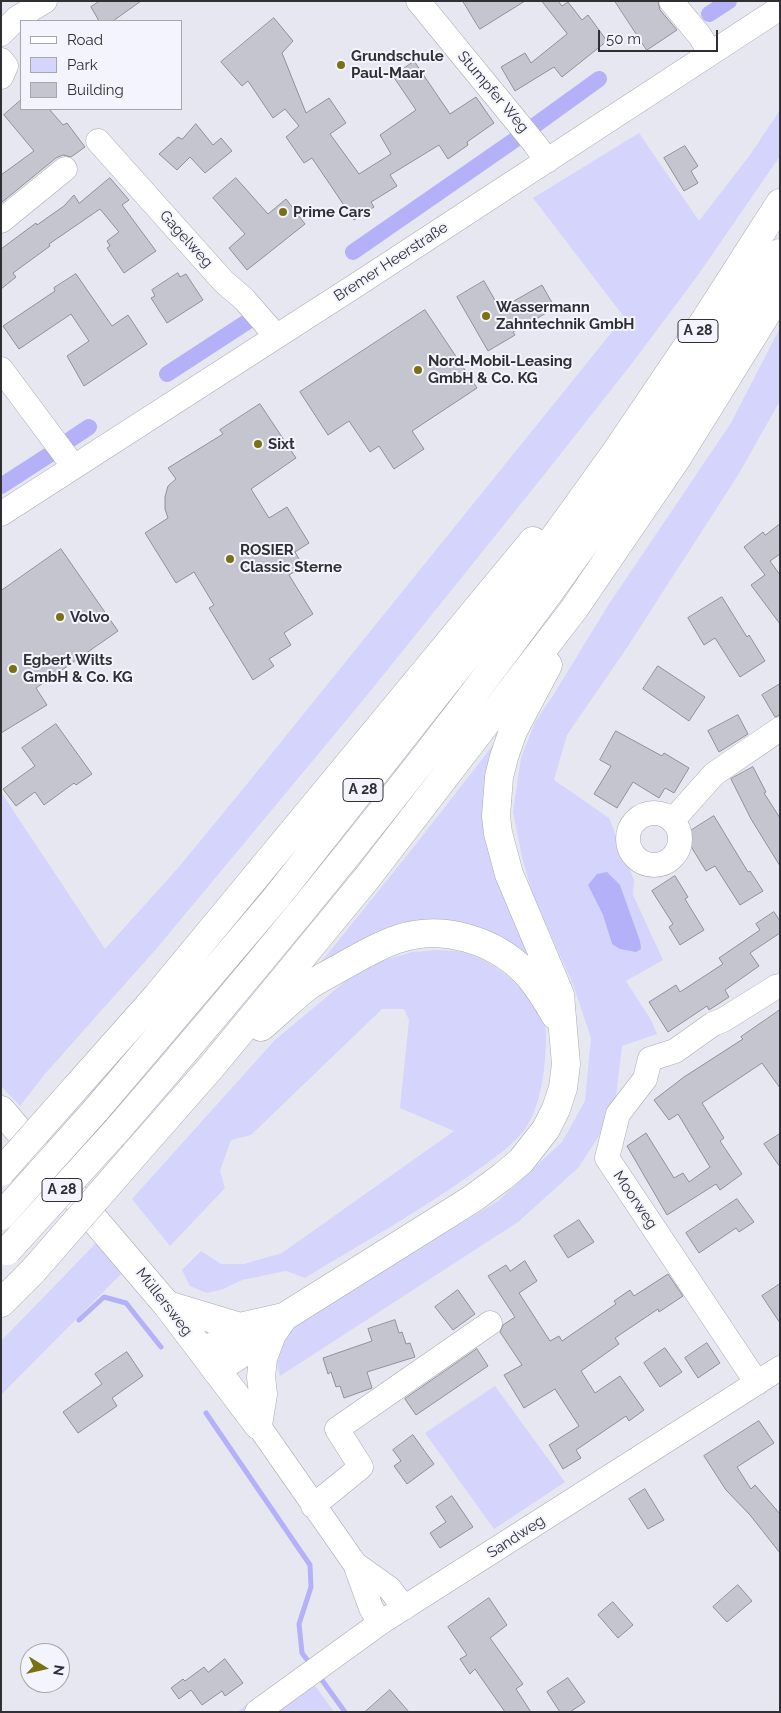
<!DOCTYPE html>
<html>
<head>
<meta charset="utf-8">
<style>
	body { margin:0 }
	#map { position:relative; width:781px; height:1713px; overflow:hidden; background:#e7e7f1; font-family:Raleway,sans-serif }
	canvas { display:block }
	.frame { position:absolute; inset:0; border:2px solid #303034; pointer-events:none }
	.legend { position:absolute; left:20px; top:20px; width:162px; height:90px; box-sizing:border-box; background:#f4f4ff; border:1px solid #a6a6ae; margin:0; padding:6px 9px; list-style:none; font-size:15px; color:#303034 }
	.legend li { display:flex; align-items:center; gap:10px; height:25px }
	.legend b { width:25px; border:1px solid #a6a6ae }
	.north { position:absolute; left:20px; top:1643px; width:50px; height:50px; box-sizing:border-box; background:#f4f4ff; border:1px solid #a6a6ae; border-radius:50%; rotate:99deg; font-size:14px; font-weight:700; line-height:20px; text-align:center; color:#303034 }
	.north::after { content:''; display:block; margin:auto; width:18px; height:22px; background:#787214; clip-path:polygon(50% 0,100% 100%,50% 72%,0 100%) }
	.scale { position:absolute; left:598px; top:30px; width:120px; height:22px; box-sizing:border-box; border:2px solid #303034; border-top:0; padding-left:6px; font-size:15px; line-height:18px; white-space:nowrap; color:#303034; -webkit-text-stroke:4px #f4f4ff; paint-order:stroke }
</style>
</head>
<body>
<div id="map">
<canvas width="781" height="1713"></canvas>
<div class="frame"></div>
<ul class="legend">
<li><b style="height:6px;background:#fff"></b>Road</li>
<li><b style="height:14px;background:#d4d4fc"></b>Park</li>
<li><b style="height:14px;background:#c5c5cf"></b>Building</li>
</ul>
<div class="north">N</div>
<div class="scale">50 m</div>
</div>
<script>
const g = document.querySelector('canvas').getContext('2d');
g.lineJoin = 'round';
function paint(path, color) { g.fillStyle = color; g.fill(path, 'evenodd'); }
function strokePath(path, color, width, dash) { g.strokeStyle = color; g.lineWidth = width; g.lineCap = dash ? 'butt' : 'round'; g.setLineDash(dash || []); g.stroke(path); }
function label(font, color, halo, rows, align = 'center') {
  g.font = font + ' Raleway,sans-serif'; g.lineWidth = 4; g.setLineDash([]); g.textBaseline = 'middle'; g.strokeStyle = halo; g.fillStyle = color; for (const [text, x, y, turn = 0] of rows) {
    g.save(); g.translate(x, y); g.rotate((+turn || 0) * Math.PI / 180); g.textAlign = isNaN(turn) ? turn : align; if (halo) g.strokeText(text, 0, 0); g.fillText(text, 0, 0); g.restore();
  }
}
const green = new Path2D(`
	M780,110v46l-82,119 -65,87 -85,108 -184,229 -207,249 -113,127 -24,31 -19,-20v-294l104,157 73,-81 69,-84 377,-467 -91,-119 106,-65 60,88 51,-66z
	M780,328v73l-42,74 -110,171 -61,89 -13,45 55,38 25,62 -1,15 30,65 -37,21 25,39 6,14 -35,12 -8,67 -36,55 -60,54 -238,154 -6,-24 11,-17 23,-19 190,-115 64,-59 23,-41 6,-63 -17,-51 -42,-95 -10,-35 -9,-45 8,-54 14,-36 19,-28 55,-90 122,-181zM588,885h32l21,64 -29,-5 -9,-29z
	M507,727l-13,44 55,215 -62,-52 -169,32 103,-128z
	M436,950c9,1 21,0 30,3 29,9 50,29 69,51 13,14 12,36 10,54 -2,25 -7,55 -23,75 -15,17 -35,30 -53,43 -52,37 -109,68 -164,102l-19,-7 -44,9 -19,9 -16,4 -17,-7 -8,-16 19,-19 20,13h23l38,-11 172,-122 -54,-23 9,-88 -5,-11h-22l-131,126 -20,5 -11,31 5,17 -55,58 -38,-47 143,-159 72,-60 31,-18 34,-10z
	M99,1240l25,31 -123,124v-54z
	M495,1386l70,96 -71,47 -69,-96z
	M296,1670l20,17 18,25h-97z`);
const water = new Path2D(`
	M607,872l13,13 20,56 1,8 -5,3 -16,-3 -8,-5 -9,-29 -15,-30 9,-11z`);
const stream = new Path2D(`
	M79,1320l25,-23 22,6 35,44
	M206,1413l104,152 1,22 -12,37 3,29 9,12
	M319,1676l26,36`);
const canal = new Path2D(`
	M709,14l20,-13
	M534,126l65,-47
	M353,252l163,-113
	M167,374l86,-56
	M71,439l18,-12
	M1,486l48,-31`);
const building = new Path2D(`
	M100,1h41l-28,20h-14l-8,-14z
	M463,1h62l-45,28z
	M542,1h16l4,5 6,-4 14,18 6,-5 19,26 -45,36 -8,-10 -39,24 -14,-24 24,-14 6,10 36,-29z
	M615,1h43l2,9 17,20 -30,20z
	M274,18l19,23 -11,12 24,60 23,-15 17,25 -16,11 29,40 32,-20 -11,-19 36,-25 -23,-34 21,-15 36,53 26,-17 18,26 -27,19 1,3 -20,14 -9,-14 -49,30 7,11 -26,16 3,5 -20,13 -42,-62 -8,5 -18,-26 13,-11 -14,-17 -12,9 -25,-37 -6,5 -21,-24z
	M21,100v9h28l14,16 4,-2 18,24 -14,10 -8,-2 -7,3 -55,45v-28l33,-24 -30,-36z
	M196,124l17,21 8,-7 11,13 -27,22 -15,-16 -13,13 -18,-16 19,-17 4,2z
	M685,146l13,20 -7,5 7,12 -14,8 -20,-33z
	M110,178l19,22 -7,5 34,46 -32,22 -17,-25 3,-2 -3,-5 12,-9 -19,-23 -51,35 1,2 -37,27 3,4 -15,12v-40l35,-26 1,2 27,-19 10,-11 5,8z
	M236,178l32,36 18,-15 19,25 -58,46 -18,-22 16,-14 -32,-36z
	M178,273l2,4 6,-3 17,26 -36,23 -16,-25 4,-2 -3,-6z
	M76,274l36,52 16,-11 19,29 -63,42 -17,-30 22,-15 -18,-27 -52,35 -16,-23 52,-35 -1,-3z
	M484,281l16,28 42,-24 13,23 -42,24 2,3 -27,16 -31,-54z
	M425,310l52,78 -65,43 12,18 -30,20 -15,-23 -9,6 -21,-31 -21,14 -28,-43z
	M260,404l36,54 -45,31 18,29 18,-11 22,36 -14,9 8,14 -14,9 24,39 -29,19 7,12 -22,14 5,7 -21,14 -44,-72 5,-3 -20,-33 -18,11 -31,-50 23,-15 -3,-9v-12l3,-11 8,-7 -8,-11 55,-34 -3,-4z
	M780,524v30l-10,7 10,14v49l-29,-39 14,-10 -21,-28 19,-15 2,3z
	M61,549l57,82 -82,57 11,17 -46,28v-142z
	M722,597l25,40 2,-2 16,26 -25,16 -25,-39 -11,7 -16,-27z
	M658,666l47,31 -16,24 -46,-32z
	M780,684v31l-5,2 -13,-22z
	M738,715l10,19 -29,18 -11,-21z
	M56,724l36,50 -16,11 -2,-2 -30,22 -9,-13 -19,14 -13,-17 32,-23 -13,-18z
	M616,731l46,25 2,-3 25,15 -15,25 -9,-5 -6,10 -26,-16 -16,26 -23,-14 17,-28 -11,-6z
	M753,767l13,25 -2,1 16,25v48l-29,-47 -20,-40z
	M714,816l34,56 2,-1 13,20 -23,14 -25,-39 -9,5 -22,-36z
	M675,876l13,21 -3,2 19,31 -24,15 -11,-18 4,-3 -21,-33z
	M774,912l6,9v12l-30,20 9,13 -34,24 4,7 -20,13 -2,-4 -39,26 -19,-30 27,-17 4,7 43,-28 -4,-6 41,-28 -4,-6z
	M780,1010v78l-18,-25 -60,40 22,35 -4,3 22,33 -22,16 -4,-6 -49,31 -40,-69 19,-13 28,45 9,-5 6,9 21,-15 -32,-53 -9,6 -15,-20 30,-23 59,-38 -2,-2z
	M780,1134v33l-16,-23z
	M737,1199l17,23 -15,10 -3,-4 -37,25 -13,-20z
	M579,1220l15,22 -26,16 -14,-22z
	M525,1261l12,20 -18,12 31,48 9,-5 3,5 54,-37 -2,-3 16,-11 4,6 34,-22 15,22 -24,16 -1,-3 -43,29 4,6 -38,27 14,22 25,-17 24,34 -15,11 -3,-5 -50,34 5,8 -18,11 -14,-24 30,-19 -24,-37 -31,19 -20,-33 18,-10 -22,-33 3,-7 12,-8 -27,-41 18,-11 4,6z
	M780,1284v39l-18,-27z
	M458,1290l17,24 -22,16 -18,-23z
	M395,1320l4,13 3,-1 4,12 4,-1 5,14 -48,15 5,16 -28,10 -4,-12 -4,1 -5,-15 -3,2 -5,-16 49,-17 -4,-12z
	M707,1343l13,20 -22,15 -13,-20z
	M665,1348l17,24 -22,15 -16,-24z
	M477,1349l11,17 -72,49 -11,-16z
	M127,1352l16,24 -31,22 5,8 -39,27 -15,-21 39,-28 -7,-10z
	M759,1421l15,22 -37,24 14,22 4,-4 25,29v39l-30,-38 -24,-25 -22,-34z
	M413,1435l21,29 -27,20 -13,-18 7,-5 -8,-11z
	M645,1489l19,31 -16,9 -19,-30z
	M452,1496l21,31 -33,21 -10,-15 16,-11 -10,-15z
	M738,1585l14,16 -25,21 -14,-15z
	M489,1598l18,27 -17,13 33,46 -7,5 15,23h-26l-30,-43 -5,5 -10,-15 7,-4 -19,-28z
	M613,1602l20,23 -15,13 -20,-23z
	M225,1659l18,24 -18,13 -3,-5 -20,14 -11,-15 -12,9 -8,-11 12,-9 2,2 19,-14 4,5z
	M568,1678l17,24 -15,10h-10l-13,-20z
	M390,1690l19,22h-44z`);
const minor = new Path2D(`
	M418,1l117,143 12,17
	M671,1l29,35 10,17
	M1,34l16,-16 28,-17
	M1,60l5,6 -5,11
	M98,141l126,141 20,17 32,37
	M1,221l64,-52
	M1,369l73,98
	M1,514l360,-232 419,-274
	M628 839a26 26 0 1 1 52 0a26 26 0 1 1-52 0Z
	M673,820l41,-46 66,-45
	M757,1383l-150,-225 11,-44 27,-35 5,-20 25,-8 38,-27 10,-4 53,-33 4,-1
	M258,1425l97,139 16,44 9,15
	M313,1506l48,-39 -24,-38 153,-106
	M355,1564l35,25 14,19
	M257,1712l123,-89 400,-255`);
const major = new Path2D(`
	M1,1110l166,195 91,120`);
const highway = new Path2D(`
	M261,1027c16,-13 30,-28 46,-40 11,-8 24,-14 36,-21 18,-10 36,-21 55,-27 44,-15 97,1 129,35 11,12 20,27 28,41
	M78,1085l79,-89 376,-455
	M96,1110l180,-212 216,-274 121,-168 92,-136 75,-117
	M118,1129c240,-277 467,-565 662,-876
	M135,1154l78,-89 154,-187 207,-269 103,-151 103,-166
	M1,1303l32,-32
	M167,1305l73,22 44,-10 188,-118 30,-22 19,-16 25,-32 10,-20 7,-21 3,-24 -6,-69 -51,-121 -11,-41 -2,-17 3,-39 5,-20 9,-26 35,-66
	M204,1353l36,-26
	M216,1370l56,-36
	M258,1425l5,-31 -2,-17 2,-19 9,-24 12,-17`);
const highwayBridge = new Path2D(`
	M1,1172l77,-87
	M1,1216l95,-106
	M7,1251l111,-122
	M33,1271l102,-117`);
const markers = [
	[341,65,5,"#787214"],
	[283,212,5,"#787214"],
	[486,316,5,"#787214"],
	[418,370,5,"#787214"],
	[258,444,5,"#787214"],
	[230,559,5,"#787214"],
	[60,617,5,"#787214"],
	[13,669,5,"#787214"]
];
const shields = [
	[698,331,40],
	[363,790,40],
	[62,1190,40]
];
const shieldNames = [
	["A 28",698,331],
	["A 28",363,790],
	["A 28",62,1190]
];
const poiNames = [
	["Grundschule",351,56],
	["Paul-Maar",351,73],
	["Prime Cars",293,212],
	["Wassermann",496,307],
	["Zahntechnik GmbH",496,324],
	["Nord-Mobil-Leasing",428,361],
	["GmbH & Co. KG",428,378],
	["Sixt",268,444],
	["ROSIER",240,550],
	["Classic Sterne",240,567],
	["Volvo",70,617],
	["Egbert Wilts",23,660],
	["GmbH & Co. KG",23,677]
];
const streetNames = [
	["Stumpfer Weg",493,92,50],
	["Gagelweg",186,239,48],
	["Bremer Heerstraße",391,262,-33],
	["Moorweg",635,1200,56],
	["Müllersweg",164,1302,52],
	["Sandweg",516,1537,-33]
];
paint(green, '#d4d4fc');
paint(water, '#b4b1f8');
strokePath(stream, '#b4b1f8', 5);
strokePath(canal, '#b4b1f8', 16);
paint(building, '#c5c5cf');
strokePath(building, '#909099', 1);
strokePath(minor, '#aaaab4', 25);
strokePath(major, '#aaaab4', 29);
strokePath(highway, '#aaaab4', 29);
strokePath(minor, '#fff', 24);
strokePath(major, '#fff', 28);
strokePath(highway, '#fff', 28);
strokePath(highwayBridge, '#aaaab4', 29, []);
strokePath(highwayBridge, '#fff', 28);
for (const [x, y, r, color] of markers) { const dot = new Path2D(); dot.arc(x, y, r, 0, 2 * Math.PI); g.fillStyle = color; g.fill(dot); strokePath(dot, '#f4f4ff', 2); }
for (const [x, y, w] of shields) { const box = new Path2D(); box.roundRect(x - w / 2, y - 11.5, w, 23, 4); g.fillStyle = '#f4f4ff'; g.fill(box); strokePath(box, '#303034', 1); }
label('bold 14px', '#303034', null, shieldNames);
label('bold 15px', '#303034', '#f4f4ff', poiNames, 'left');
label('15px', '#303034', '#f4f4ff', streetNames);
</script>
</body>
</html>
